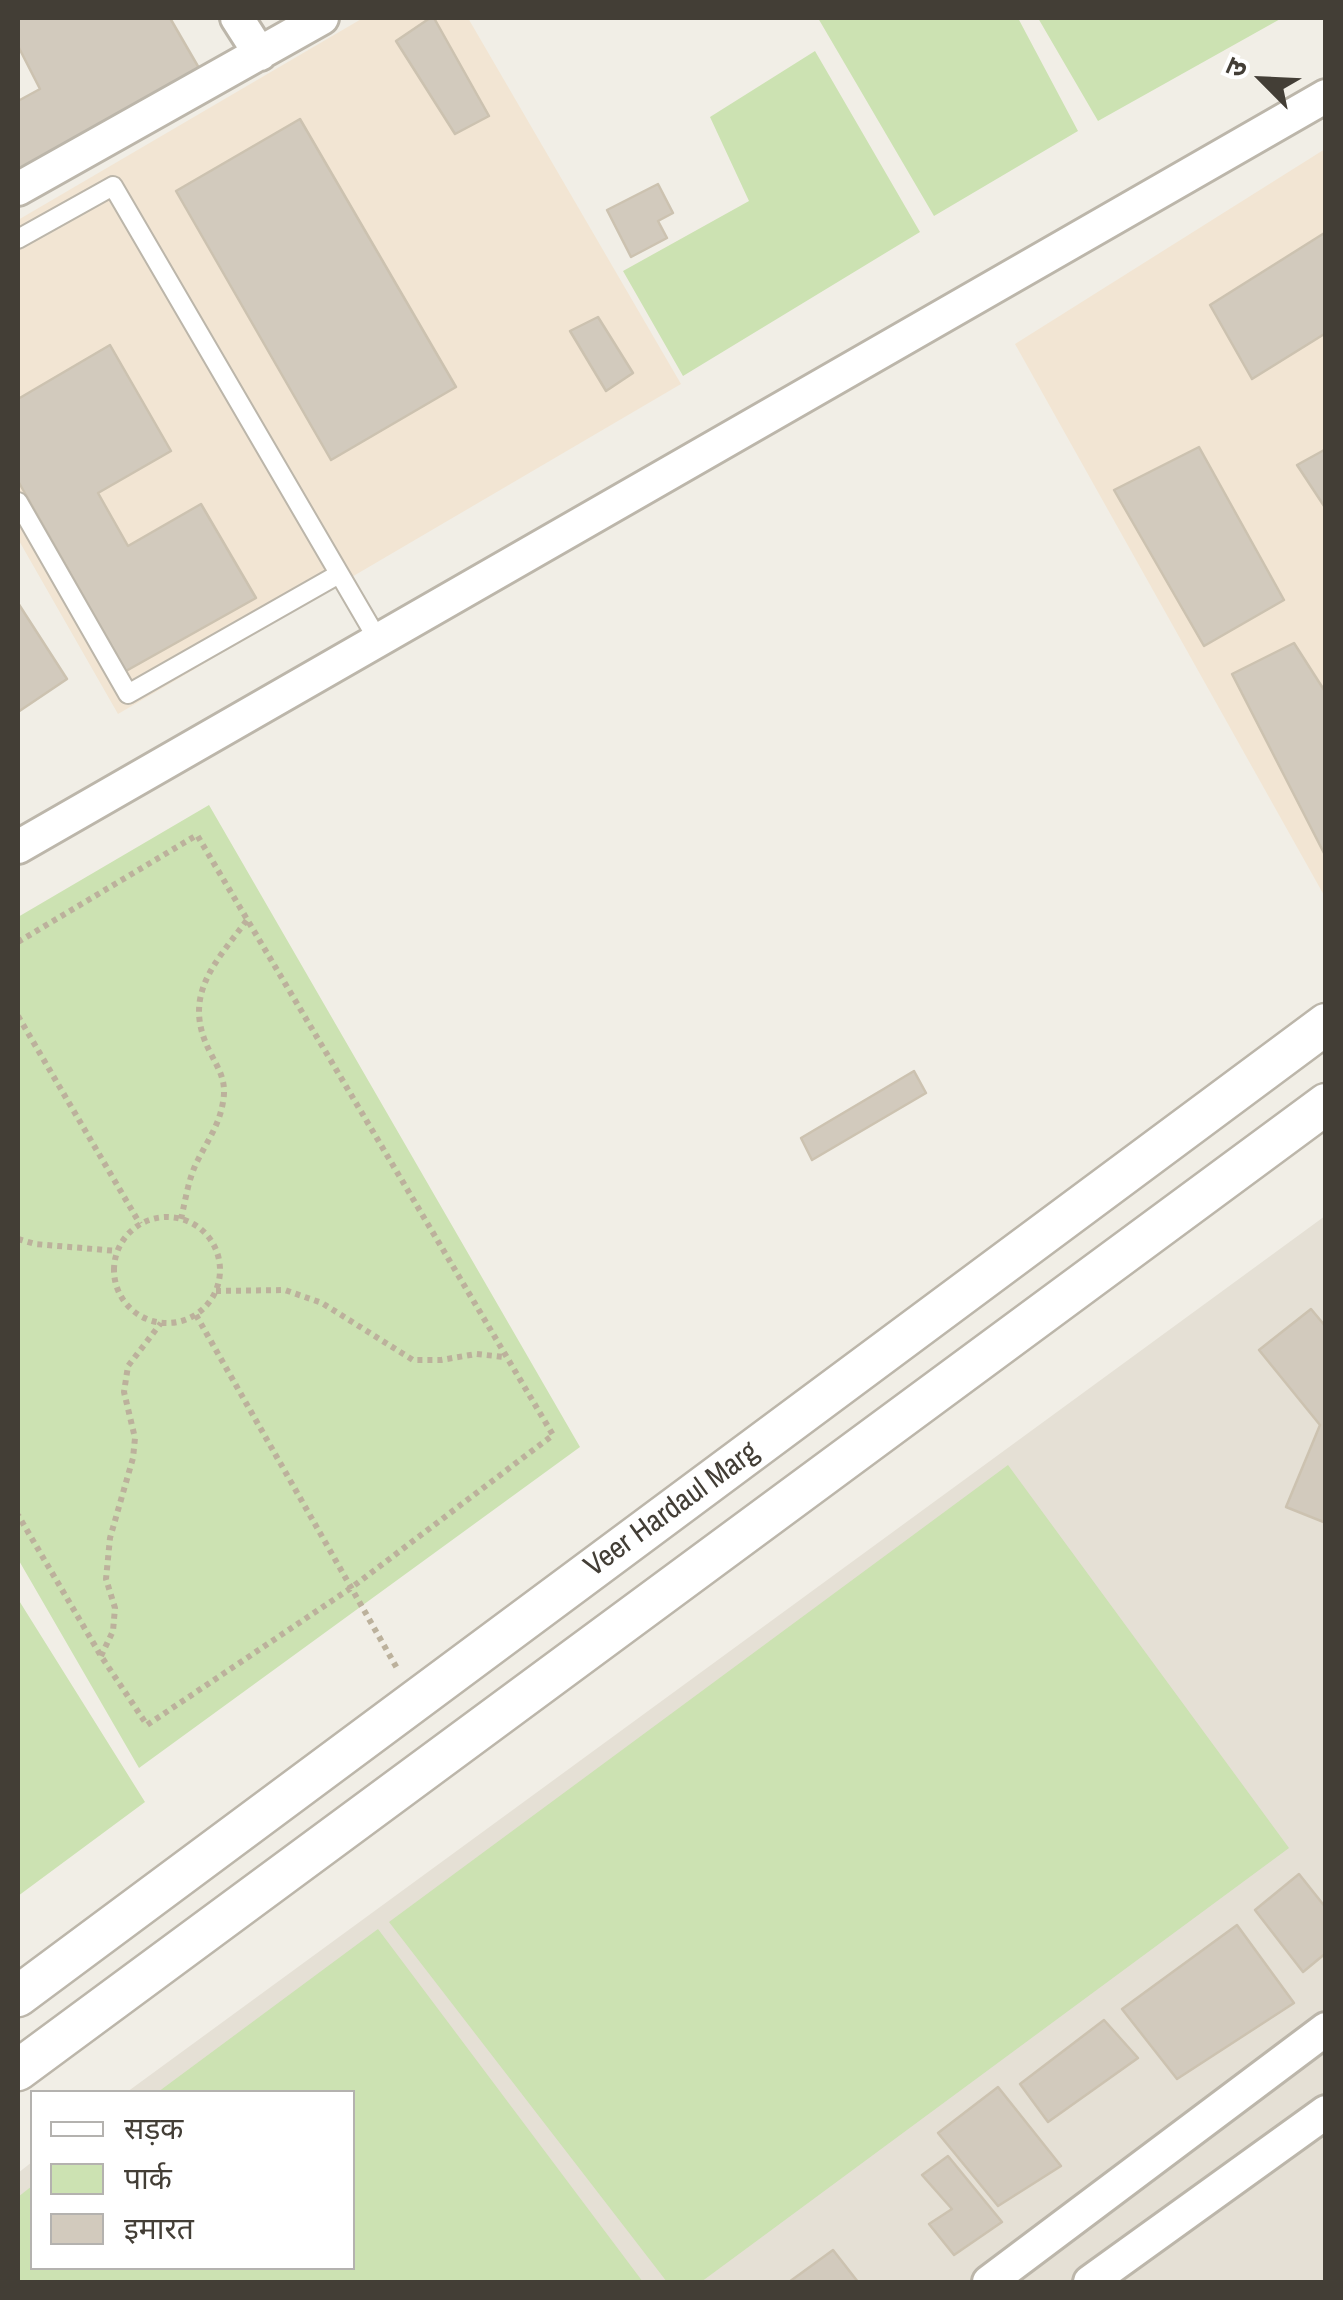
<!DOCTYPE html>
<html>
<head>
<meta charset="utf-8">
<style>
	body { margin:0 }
	#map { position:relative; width:1343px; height:2300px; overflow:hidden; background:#f1eee6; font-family:"Archivo Narrow","Noto Sans Devanagari",sans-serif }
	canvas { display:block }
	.frame { position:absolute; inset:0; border:20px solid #433e36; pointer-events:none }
	.legend { position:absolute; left:30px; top:2090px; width:325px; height:180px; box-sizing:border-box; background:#fff; border:2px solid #b4b2af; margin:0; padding:12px 18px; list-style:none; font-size:30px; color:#433e36 }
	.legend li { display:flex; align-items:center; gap:20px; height:50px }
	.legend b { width:50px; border:2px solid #b4b2af }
	.north { position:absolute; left:1213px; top:30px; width:100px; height:100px; -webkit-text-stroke:8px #fff; paint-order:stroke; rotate:294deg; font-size:28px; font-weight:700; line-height:40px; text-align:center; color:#433e36 }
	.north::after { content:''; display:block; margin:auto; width:35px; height:45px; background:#433e36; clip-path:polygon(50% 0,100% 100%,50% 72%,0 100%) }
</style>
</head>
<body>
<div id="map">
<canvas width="1343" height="2300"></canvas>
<div class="frame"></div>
<ul class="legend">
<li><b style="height:12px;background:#fff"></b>सड़क</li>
<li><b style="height:28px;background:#cce2b2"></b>पार्क</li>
<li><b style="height:28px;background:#d2cabd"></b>इमारत</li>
</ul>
<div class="north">उ</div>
</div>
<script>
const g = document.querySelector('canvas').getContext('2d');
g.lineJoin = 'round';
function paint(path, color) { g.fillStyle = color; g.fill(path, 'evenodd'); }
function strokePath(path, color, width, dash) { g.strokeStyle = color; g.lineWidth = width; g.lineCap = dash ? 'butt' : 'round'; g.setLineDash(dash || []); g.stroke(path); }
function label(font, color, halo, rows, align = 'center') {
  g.font = font + ' "Archivo Narrow",sans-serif'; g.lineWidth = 8; g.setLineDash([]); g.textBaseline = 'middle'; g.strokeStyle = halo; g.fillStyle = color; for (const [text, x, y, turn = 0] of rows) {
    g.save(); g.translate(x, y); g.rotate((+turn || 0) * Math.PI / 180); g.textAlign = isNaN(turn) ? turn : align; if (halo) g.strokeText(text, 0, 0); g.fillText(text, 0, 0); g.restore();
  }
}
const residential = new Path2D(`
	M1325,1216v1066h-1307v-109l14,-11v106h320v-176h-225z`);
const commercial = new Path2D(`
	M363,18h105l213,366 -563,330 -100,-175v-319z
	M1325,149v748l-310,-553z`);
const green = new Path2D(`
	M818,18h200l60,113 -144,85z
	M1038,18h244l-184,103z
	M815,51l105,181 -237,144 -60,-105 126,-70 -39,-84z
	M209,805l371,642 -441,321 -121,-209v-642z
	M1008,1465l281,383 -588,434h-34l-278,-360z
	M18,1599l127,203 -127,94z
	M378,1929l265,353h-625v-85l14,-11v82h320v-176h-194z`);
const building = new Path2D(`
	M18,18h152l33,57 -185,101v-75l22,-12 -22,-43z
	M430,18h4l55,98 -34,18 -59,-93z
	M300,119l156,268 -125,73 -155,-269z
	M658,184l15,29 -15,8 9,17 -36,19 -24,-47z
	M1326,232v101l-74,46 -42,-74z
	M598,317l35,56 -27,18 -36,-60z
	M110,345l61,106 -73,42 30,53 73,-42 55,94 -130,73 -108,-190v-82z
	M1199,447l85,153 -80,46 -90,-156z
	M1326,449v60l-29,-44z
	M18,603l49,76 -49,33z
	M1294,643l32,50v164l-94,-183z
	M914,1071l12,22 -114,67 -11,-22z
	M1311,1309l15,18v196l-40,-16 34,-82 -61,-75z
	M1299,1874l27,34v45l-23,19 -48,-62z
	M1237,1925l57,78 -117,76 -55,-70z
	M1104,2020l34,38 -90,64 -28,-38z
	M998,2087l63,79 -63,40 -60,-73z
	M948,2156l54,66 -48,33 -25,-31 23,-15 -30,-34z
	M833,2250l25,32h-69z`);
const path = new Path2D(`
	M18,942l179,-107 356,600 -202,153 -204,137 -46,-69 -83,-141
	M18,1016l122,208
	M114 1270a53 53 0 1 1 106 0a53 53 0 1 1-106 0Z
	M181,1219c4,-17 7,-37 14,-53 10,-22 24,-39 28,-64 4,-21 -4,-32 -13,-50 -29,-56 5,-89 37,-132
	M18,1239l17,5 82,7
	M216,1291l69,-1 37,13 91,57h28l35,-6 29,3
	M196,1315l202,355
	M101,1656l12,-25 2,-23 -9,-29 4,-41 23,-80 2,-20 -11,-46 4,-26 33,-43`);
const service = new Path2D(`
	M18,239l95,-53 265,454
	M18,502l110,192 211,-120`);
const minor = new Path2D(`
	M237,18l23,36
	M18,189l304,-171
	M18,847l1308,-751
	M989,2282l337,-253
	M1090,2282l236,-170`);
const tertiary = new Path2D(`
	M18,1996l1308,-972
	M18,2070l1308,-966`);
const streetNames = [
	["Veer Hardaul Marg",672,1510,-36]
];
paint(residential, '#e5e0d5');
paint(commercial, '#f2e5d3');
paint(green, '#cce2b2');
paint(building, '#d2cabd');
strokePath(building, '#ccc2b0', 2.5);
strokePath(service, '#bcb6aa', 22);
strokePath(minor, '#bcb6aa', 38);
strokePath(tertiary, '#bcb6aa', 45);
strokePath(path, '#bcb19c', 6, [5, 5]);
strokePath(service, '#fff', 18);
strokePath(minor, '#fff', 32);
strokePath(tertiary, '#fff', 40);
label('30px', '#433e36', '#fff', streetNames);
</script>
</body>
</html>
